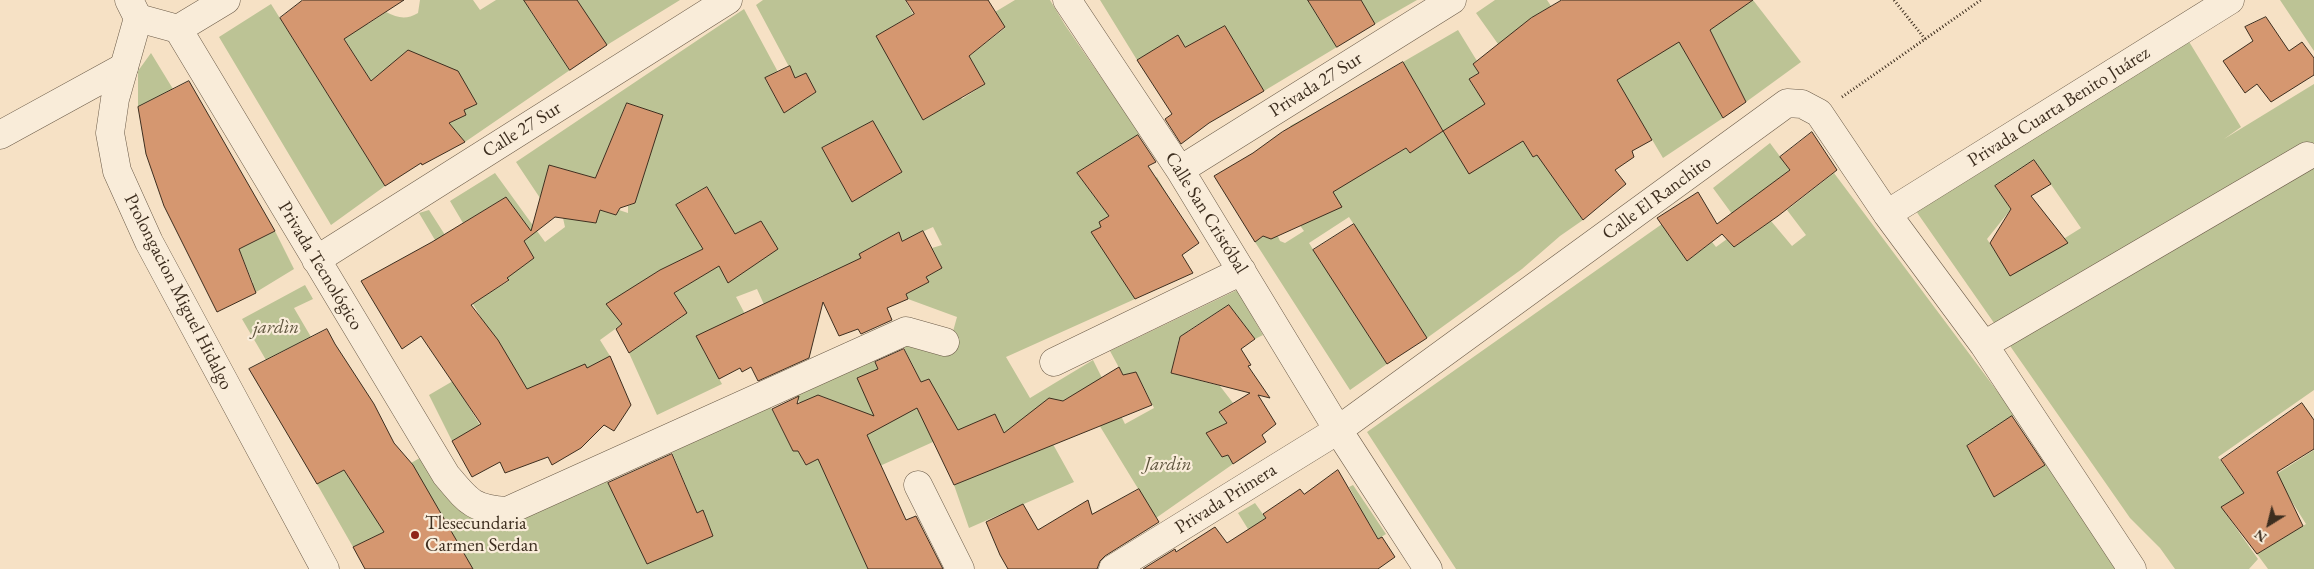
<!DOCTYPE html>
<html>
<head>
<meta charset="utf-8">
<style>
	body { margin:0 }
	#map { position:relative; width:2314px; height:569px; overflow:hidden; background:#f6e1c5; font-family:"EB Garamond",serif }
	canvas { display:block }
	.north { position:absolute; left:2244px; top:499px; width:50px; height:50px; -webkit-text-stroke:4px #f9ecd9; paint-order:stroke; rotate:216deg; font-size:14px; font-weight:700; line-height:20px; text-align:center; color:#3d2e1f }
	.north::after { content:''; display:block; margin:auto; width:18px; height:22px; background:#3d2e1f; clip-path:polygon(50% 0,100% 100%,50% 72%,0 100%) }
</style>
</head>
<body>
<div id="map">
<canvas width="2314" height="569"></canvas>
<div class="north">N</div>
</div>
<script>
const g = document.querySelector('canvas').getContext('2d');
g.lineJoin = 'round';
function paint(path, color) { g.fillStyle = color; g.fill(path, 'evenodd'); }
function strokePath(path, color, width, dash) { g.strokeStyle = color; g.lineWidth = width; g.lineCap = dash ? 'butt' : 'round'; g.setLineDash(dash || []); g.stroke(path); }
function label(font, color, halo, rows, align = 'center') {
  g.font = font + ' "EB Garamond",serif'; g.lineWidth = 4.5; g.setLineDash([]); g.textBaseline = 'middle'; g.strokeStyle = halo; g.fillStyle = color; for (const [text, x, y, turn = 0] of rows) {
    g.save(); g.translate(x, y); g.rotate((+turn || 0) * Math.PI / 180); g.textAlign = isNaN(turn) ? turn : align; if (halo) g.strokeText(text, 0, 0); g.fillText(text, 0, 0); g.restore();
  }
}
const green = new Path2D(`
	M353,0l15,24 18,-12c12,6 20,8 32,1l2,-13h53l7,10 16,-10h44l-11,8 41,62 -105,72 -16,-19 16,-8 -1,-5 13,-6 -19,-32 -50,-21 -37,30 -48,-76z
	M577,0h103l-73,45z
	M763,0h142l8,14 -36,22 46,84 21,-12 -8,-13 12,-22 14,26 23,-15 -16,-28 36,-28 -10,-16 20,-12h35l15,25 75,109 -63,39 26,35 38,-19 16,-12 13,23 -21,11 -27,-4 -23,15 2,5 -9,5 43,67 -129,58 24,41 63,-38 32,64 29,-16 -18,-36 -13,3 -13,-24 127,-61 26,45 -8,4 -26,-34 -41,26v9l-9,-1 -8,34 49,13 13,17 -14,9 8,11 -21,10 16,24 6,-2 5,9 -77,54 -77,-126 -16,9 -29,9 40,72 -105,46 -15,-43 63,-26 -22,-45 -164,74 37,81h-397l1,-1 -61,-105 21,-12 53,59 122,-29 41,82 65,-27 -10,-25 -6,2 -25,-61 17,-12 80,-36 24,47h5l8,14 47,-25 -13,-25 2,-11 -21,-8 -16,15 -11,-18 78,-37 6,13 43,13 -20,-40 46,11 10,-36 -49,-18 -2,-5 23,-12 -3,-5 16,-9 -10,-20 10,-3 -9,-18 -31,14 -4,-9 -39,22 12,21 -42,10 -6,-10 -16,8 -20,72 -30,-66 -21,8 9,17 -42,36 19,34 -65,31 -28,-62 53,-36 -13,-23 5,-1 71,-43 8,16 24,-17 -16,-28 -25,15 -29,-49 -31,18 27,44 -43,21 -53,34 15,20 -22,16 10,16 -75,46 -52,-81 -64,-108 10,-3 16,25 34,64 30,-18 -9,-15 17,4 17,-12 -10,-17 8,-7 -26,-37 -43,26 -13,-22 45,-28 50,69 20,-15 -2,-9 33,5 4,-13 16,5 3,-5 9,3v-7l7,-3 27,-88 -35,-12 -32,75 -46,-13 -9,33 -24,-36 228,-153 34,63 -13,7 19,34 32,-21 -10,-19 -11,5 -39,-73zM873,122l29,50 -50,30 -30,-54z
	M1100,0h208l29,47 -73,44 -39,-65 -40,21 -8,-11 -40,24z
	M1361,0h56l-42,24z
	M1495,0h52l4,6 -21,13 70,29 21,30 39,-25 14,-53 9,49 40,69 -60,40 -40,-67 -99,51 10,15 52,-33 20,35 -46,29 23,32 -23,16 -38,33 -95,69 -48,-75 -42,24 50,77 -37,26 -95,-148 13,-11 8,1 4,9 5,2 19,-12 -8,-11 31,-37 -37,-57 36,-19 39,66 41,-25 4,5 33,-22 -40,-69 55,-32 19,31 -4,3 6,9 -10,6 8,13 8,-3 13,-45 -22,-31zM1349,217l15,23 -42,24 -13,-21z
	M1753,0l48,62 -55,40 -36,-72z
	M2280,0h34v51z
	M271,4l114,182 -54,39 -112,-188z
	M2188,40l53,87 -17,12 90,-55v306l-96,67 26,36 -22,15 36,51 -9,10h-74l-15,-21 -30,-30 -221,-317zM2034,160l47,68 -72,45 -22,-34 24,-30 -16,-23z
	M151,53l22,36 -35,18v-36z
	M1770,143l20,27 -58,44 -19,-26z
	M1834,173l181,242 -48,31 27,51 52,-33 74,105h-664l-89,-137 295,-208 25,37 25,-19 4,5 11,-8 7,8 37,-26 21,25 14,-11 -19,-25z
	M275,231l19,38 -41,25 -5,-8 5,-3 -14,-34z
	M305,285l8,14 -19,9 17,29 -45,23 -24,-41z
	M453,381l27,44 -28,16 -23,-46z
	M2314,450v119h-46l-11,-15 49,-30 -31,-49z
	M344,470l23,36 34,-17 -15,42 -33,16 -36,-63z
	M1353,485l33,49 -8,5 -9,-16 -16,11 6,8 -14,9 -8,-11 -9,6 5,13 -14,10h-19l-4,-6 -10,6h-14l-7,-10 9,-7 -18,-27 -8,4 -10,-16 17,-10 35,49 36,-27 5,9 14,-9 -6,-9 19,-13 -9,-16z`);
const building = new Path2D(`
	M303,0h101l-60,39 27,42 37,-31 50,21 19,33 -13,6 2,5 -17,8 16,19 -43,23 -1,-2 -36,23 -105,-168z
	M524,0h53l30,45 -37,25z
	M906,0h82l17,27 -36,29 16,28 -62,36 -47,-84 38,-22z
	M1308,0h53l14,24 -38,23z
	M1562,0h191l-43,30 36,72 -23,16 -44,-76 -62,38 35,60 -20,11 2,6 -19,13 11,14 -43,36 -46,-65 -4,2 -10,-16 -54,33 -26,-43 42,-27 -16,-25 10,-6 -6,-9 58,-46z
	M2266,17l23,34 13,-9 12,16v17l-43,27 -14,-18 -12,9 -22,-32 30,-20 -8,-14z
	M1225,26l39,65 -55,32 -28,21 -16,-25 7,-5 -35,-54 41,-25 7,12z
	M1403,62l40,69 -33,22 -4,-5 -73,44 9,15 -71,32 -8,-3 -8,6 -41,-66 39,-23 29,-21z
	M790,66l5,12 11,-5 10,19 -32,21 -19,-35z
	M189,81l86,150 -36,18 17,44 -39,19 -53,-106 -18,-52 -8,-47z
	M627,103l36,12 -28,88 -15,5 -4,7 -16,-5 -4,13 -41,-6 -31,24 10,17 -27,20 2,2 -38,25 27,35 29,49 58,-25 2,4 23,-12 21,49 -17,26 -10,-6 -23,23 -29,17 -4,-8 -43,16 -5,-11 -28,15 -20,-36 29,-17 -60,-88 -19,13 -41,-68 71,-39 74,-45 25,34 18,-66 46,13z
	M873,121l29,51 -50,30 -30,-54z
	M1812,132l25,38 -59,46 -44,31 -12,-13 -35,27 -30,-43 41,-26 19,32 73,-54 -10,-13z
	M1138,135l18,27 -8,4 51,77 -17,12 11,18 -58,26 -44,-67 10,-5 -2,-5 10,-6 -32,-43z
	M2034,160l17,24 -20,12 37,47 -58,33 -20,-33 21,-34 -16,-23z
	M707,187l28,47 26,-13 17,28 -50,34 -9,-17 -45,27 13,20 -58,40 -13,-24 6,-5 -16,-20 54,-34 43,-21 -27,-44z
	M1354,224l73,114 -40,26 -74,-114z
	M923,231l19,37 -16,9 3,5 -23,12 2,5 -21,9 5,12 -31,14 -3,-5 -19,7 -16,-34 -14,56 -51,23 -7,-14 -9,5 -2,-4 -21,11 -23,-43 165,-78 -2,-4 40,-22 3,9z
	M1229,305l26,34 -14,10 10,16 -3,1 22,32 -12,-3 18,29 -14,11 4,7 -33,22 -5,-9 -6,2 -16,-24 21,-10 -8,-11 31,-19 -79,-20 9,-36z
	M327,329l8,15 39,60 20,39 19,22 60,104h-108l-12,-22 31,-15 -40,-62 -27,14 -68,-115z
	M904,349l17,33 8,-3 29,51 37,-16 9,19 45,-35 14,3 56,-34 4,8 13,-3 16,33 -198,80 -37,-77 -50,27 39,85 10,-4 27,53h-75l-50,-110 -12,6 -8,-14h-5l-21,-42 27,-13 -2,8 21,-9 56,21 -17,-38 21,-9 -3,-7z
	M2302,403l12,17v29l-37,23 26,54 -46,28 -36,-47 23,-14 -23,-33z
	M2012,416l33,49 -51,32 -27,-51z
	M672,454l25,59 6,-3 10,26 -66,28 -39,-81z
	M1338,470l40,69 4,-2 13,20 -17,12h-235l32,-20 1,3 39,-25 12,16 39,-25 -3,-4 37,-25 4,5z
	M1139,489l20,33 -54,34 -5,5 -3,8h-89l-8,-14 -14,-33 37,-18 15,26 50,-30 4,14z`);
const path = new Path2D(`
	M1894,0l31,39
	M1842,97l139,-97`);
const minor = new Path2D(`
	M1067,0l113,170 158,260 90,139
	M138,18l40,11 48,-29
	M178,29l268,446c22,26 26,34 61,36l399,-180 39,11
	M0,135l124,-68
	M1180,170l272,-170
	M1887,214l343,-214
	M316,260l412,-260
	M1984,345l323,-189
	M1054,362l188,-91
	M918,485l42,84
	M1113,569l225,-139 449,-327 15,1 17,9 68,101 97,131 148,224`);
const tertiary = new Path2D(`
	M129,0l9,18 -23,81 -5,34 7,38 32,71 176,327`);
const markers = [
	[415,535,5,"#8f2418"]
];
const streetNames = [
	["Privada 27 Sur",1316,85,-32],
	["Privada Cuarta Benito Juárez",2059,107,-32],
	["Calle 27 Sur",522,130,-32],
	["Calle El Ranchito",1657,198,-36],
	["Calle San Cristóbal",1206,213,58],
	["Privada Tecnológico",320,266,59],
	["Prolongacion Miguel Hidalgo",178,292,63],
	["Privada Primera",1226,499,-32]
];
const parkNames = [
	["jardìn",276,328],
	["Jardin",1168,465]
];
const poiNames = [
	["Tlesecundaria",425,524],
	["Carmen Serdan",425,546]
];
paint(green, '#bcc395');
paint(building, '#d59770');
strokePath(building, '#3d2e1f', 1);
strokePath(minor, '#6b5b48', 29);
strokePath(tertiary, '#6b5b48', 29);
strokePath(path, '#3d2e1f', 3, [1, 2.5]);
strokePath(minor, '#f9ecd9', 28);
strokePath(tertiary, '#f9ecd9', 28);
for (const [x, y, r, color] of markers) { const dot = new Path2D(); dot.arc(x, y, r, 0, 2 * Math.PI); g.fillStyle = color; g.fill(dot); strokePath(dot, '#f9ecd9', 2); }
label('19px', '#3d2e1f', '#f9ecd9', streetNames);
label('italic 19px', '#5d533c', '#f9ecd9', parkNames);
label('19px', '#3d2e1f', '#f9ecd9', poiNames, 'left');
</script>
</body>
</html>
